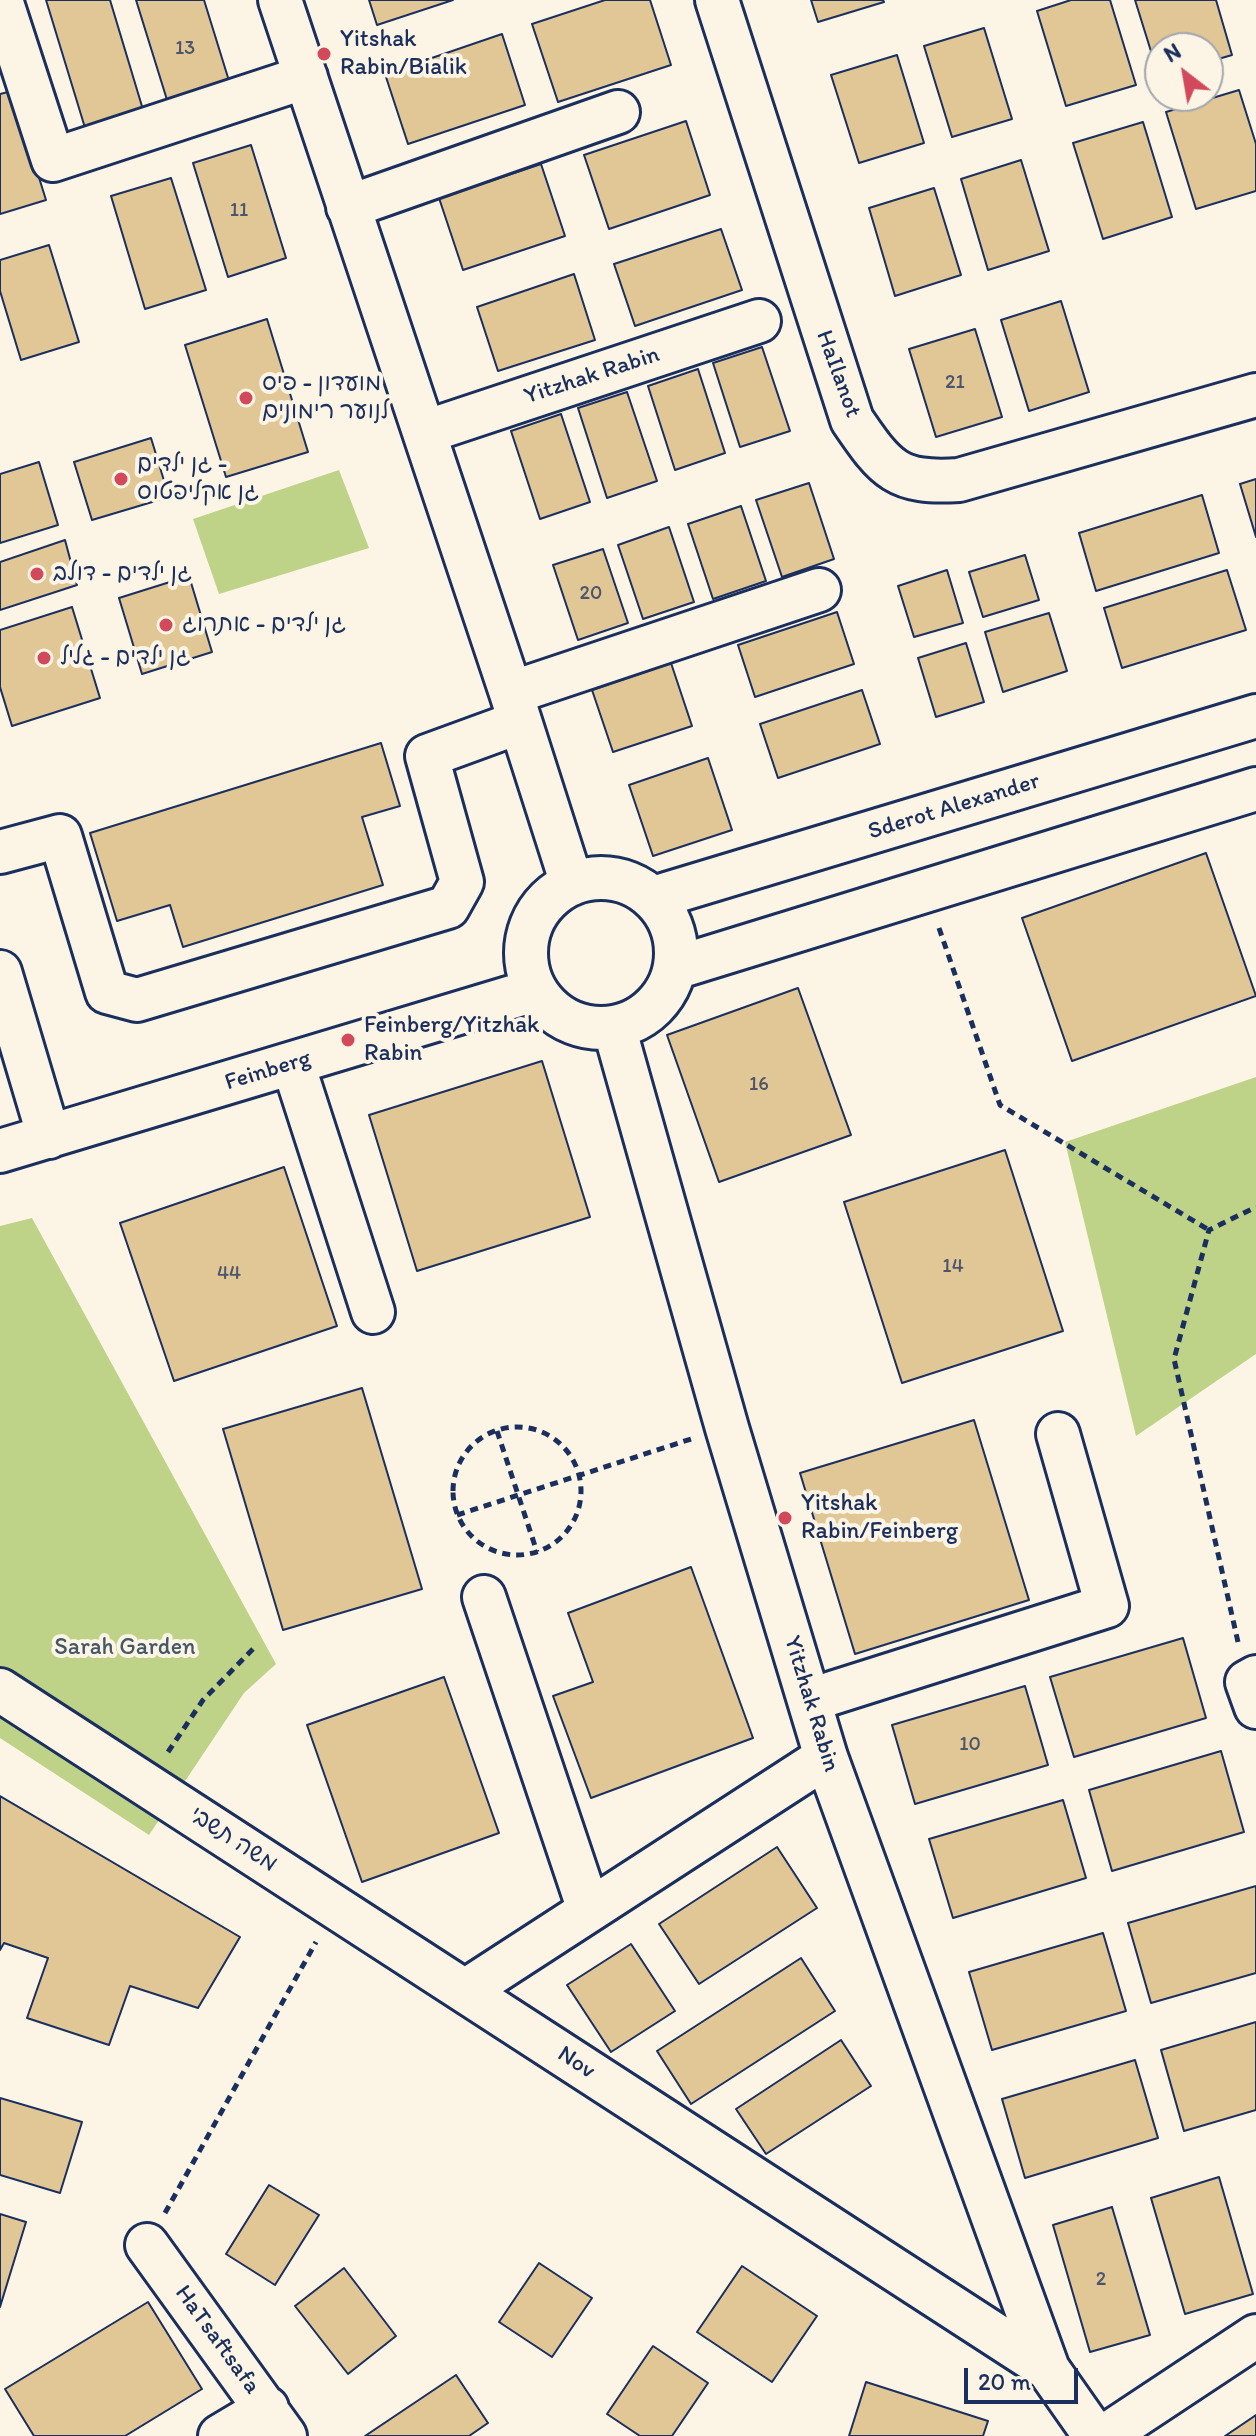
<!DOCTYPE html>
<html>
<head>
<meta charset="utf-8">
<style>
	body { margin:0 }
	#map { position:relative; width:1256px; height:2436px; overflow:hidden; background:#fcf5e5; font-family:Itim,sans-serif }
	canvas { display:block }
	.north { position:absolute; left:1144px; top:32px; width:80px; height:80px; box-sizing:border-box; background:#fcf5e5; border:2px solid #a2a6af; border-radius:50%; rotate:329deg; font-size:22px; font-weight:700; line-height:32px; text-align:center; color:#1b2f5e }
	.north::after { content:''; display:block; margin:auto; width:28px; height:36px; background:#d1495b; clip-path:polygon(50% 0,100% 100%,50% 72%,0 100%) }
	.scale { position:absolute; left:964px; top:2368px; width:114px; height:36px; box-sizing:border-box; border:4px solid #1b2f5e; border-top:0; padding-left:10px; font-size:24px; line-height:28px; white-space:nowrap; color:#1b2f5e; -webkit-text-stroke:6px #fcf5e5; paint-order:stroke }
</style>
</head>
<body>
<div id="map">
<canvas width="1256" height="2436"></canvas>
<div class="north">N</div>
<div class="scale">20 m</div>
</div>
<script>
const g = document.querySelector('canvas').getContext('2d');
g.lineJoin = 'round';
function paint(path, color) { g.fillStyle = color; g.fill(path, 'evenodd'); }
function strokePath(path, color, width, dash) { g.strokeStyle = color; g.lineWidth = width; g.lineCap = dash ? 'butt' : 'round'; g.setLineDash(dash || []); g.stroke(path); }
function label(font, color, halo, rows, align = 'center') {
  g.font = font + ' Itim,"Playpen Sans Hebrew",sans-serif'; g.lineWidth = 8; g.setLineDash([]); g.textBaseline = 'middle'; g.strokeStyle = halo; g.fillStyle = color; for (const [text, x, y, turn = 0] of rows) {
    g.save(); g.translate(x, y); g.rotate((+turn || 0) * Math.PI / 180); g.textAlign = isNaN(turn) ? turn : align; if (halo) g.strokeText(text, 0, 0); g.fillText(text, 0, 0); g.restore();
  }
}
const green = new Path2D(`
	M339,470l30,78 -150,46 -26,-75z
	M1256,1077v277l-120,82 -71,-294z
	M32,1218l244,446 -32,29 -95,142 -149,-97v-512z`);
const building = new Path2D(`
	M46,0h64l34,113 -58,18z
	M136,0h68l30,97 -62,19z
	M369,0h84l-76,25z
	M605,0h45l21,65 -113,37 -26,-78z
	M811,0h72l1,2 -66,20z
	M1071,0h39l26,85 -70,21 -29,-95z
	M1135,0h81l16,55 -24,7v-14h-48l-1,29z
	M984,28l28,91 -60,18 -28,-91z
	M502,34l23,71 -117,39 -23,-70z
	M897,55l27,88 -65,20 -28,-88z
	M1239,90l17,54v47l-60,18 -30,-97z
	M12,91l34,109 -46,14v-120z
	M686,121l24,74 -101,34 -25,-74z
	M1143,122l29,95 -69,22 -30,-96z
	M251,145l35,113 -58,19 -35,-114z
	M1021,160l28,91 -61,19 -27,-91z
	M541,164l24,72 -102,34 -24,-72z
	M171,178l35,112 -61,19 -34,-113z
	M934,188l27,87 -66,21 -26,-88z
	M721,229l21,61 -107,36 -21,-62z
	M49,245l30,97 -58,18 -21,-69v-31z
	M574,274l21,66 -97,31 -21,-64z
	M1061,301l28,91 -60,19 -28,-91z
	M267,319l41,133 -82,25 -41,-132z
	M975,329l27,88 -66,20 -27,-88z
	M762,347l28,84 -50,16 -27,-84z
	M698,369l27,84 -50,17 -27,-84z
	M627,392l30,89 -50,17 -29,-90z
	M561,414l29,88 -50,17 -29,-88z
	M151,438l18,59 -77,23 -18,-58z
	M39,462l19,63 -58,18v-69z
	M1256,479v58l-16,-53z
	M809,483l25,76 -52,18 -26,-77z
	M1202,495l17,58 -123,38 -17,-58z
	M741,506l25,75 -53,18 -25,-75z
	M669,527l25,75 -51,17 -25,-74z
	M65,540l12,45 -77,25v-48z
	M603,549l25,74 -50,17 -25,-75z
	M1025,555l14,45 -56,17 -14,-45z
	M947,570l16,53 -49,14 -16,-51z
	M1227,570l19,60 -124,38 -18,-60z
	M189,576l23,76 -70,22 -23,-76z
	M72,607l28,91 -88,28 -12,-39v-57z
	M837,612l17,52 -99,33 -17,-52z
	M1049,613l18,58 -64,21 -18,-60z
	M966,643l18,59 -48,15 -18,-59z
	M671,663l21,63 -79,26 -21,-62z
	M862,690l18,54 -102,34 -18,-54z
	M381,743l19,63 -38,11 21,68 -200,62 -13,-42 -53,16 -27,-88z
	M708,758l24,72 -79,26 -24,-71z
	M1206,853l50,143 -184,65 -50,-143z
	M798,988l53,147 -132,47 -52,-147z
	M542,1061l48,156 -173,54 -48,-156z
	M1005,1150l58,181 -161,52 -58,-181z
	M284,1167l53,159 -163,55 -54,-158z
	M362,1388l60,201 -139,41 -60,-201z
	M974,1420l55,180 -174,54 -55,-181z
	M691,1567l62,171 -162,60 -38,-102 40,-14 -25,-69z
	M1183,1638l23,80 -132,39 -24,-80z
	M444,1677l55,156 -137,49 -55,-157z
	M1025,1686l23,79 -133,39 -23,-79z
	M1221,1751l23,81 -132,39 -23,-81z
	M0,1796l240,141 -42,71 -68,-22 -21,59 -82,-27 21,-60 -44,-15 -4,7z
	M1063,1800l23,78 -133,40 -24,-79z
	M777,1847l40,61 -118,76 -40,-60z
	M1256,1886v87l-105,30 -23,-80z
	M1103,1933l23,78 -134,39 -23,-78z
	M631,1944l44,67 -64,41 -44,-67z
	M801,1958l34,53 -144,93 -34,-53z
	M1256,2022v88l-72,21 -23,-81z
	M841,2040l30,46 -105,68 -30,-45z
	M1135,2060l23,78 -133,40 -23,-79z
	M0,2098l82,24 -22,71 -60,-18z
	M1219,2177l34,117 -68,20 -34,-116z
	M269,2185l50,30 -44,70 -49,-31z
	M1112,2207l38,128 -60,17 -37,-127z
	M0,2214l26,8 -26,85z
	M539,2263l53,35 -40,59 -53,-35z
	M742,2266l75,50 -45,66 -75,-50z
	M344,2268l52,68 -48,38 -53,-68z
	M148,2302l54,87 -77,47h-91l-29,-47z
	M653,2346l55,37 -36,53h-32l-33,-22z
	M456,2375l32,48 -19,13h-104z
	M866,2382l122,39 -5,15h-134z
	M1256,2415v21h-31z`);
const path = new Path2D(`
	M939,928l61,177 209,125
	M453 1491a64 64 0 1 1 128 0a64 64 0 1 1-128 0Z
	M497,1431l40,121
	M457,1515l234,-76
	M1238,1642l-64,-283 35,-129 47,-23
	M168,1752l35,-52 51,-52
	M165,2213l151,-271`);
const minor = new Path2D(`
	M1,0l52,160 253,-83
	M280,0l231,693 61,191
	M717,0l135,420c34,50 45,64 107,60l297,-85
	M348,207l270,-95
	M425,432l334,-111
	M511,693l308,-103
	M0,852l60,-16 47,156 30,8 311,-93 14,-25 -35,-126 93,-34
	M526 953a75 75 0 1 1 150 0a75 75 0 1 1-150 0Z
	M653,898l603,-182
	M675,968l581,-179
	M0,972l49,165
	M614,1027l113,401 99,329 222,612 47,67
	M293,1064l80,248
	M0,1151l535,-161
	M484,1597l105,313
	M1256,1677l-9,5 9,25
	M0,1690l1048,679
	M810,1700l297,-94 -49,-172
	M465,1991l361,-234
	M147,2245l138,191
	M220,2436l47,-28
	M1105,2436l151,-100`);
const markers = [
	[324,54,8,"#d1495b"],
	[246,398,8,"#d1495b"],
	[121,479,8,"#d1495b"],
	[37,574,8,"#d1495b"],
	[166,625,8,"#d1495b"],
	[44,658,8,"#d1495b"],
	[348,1040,8,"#d1495b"],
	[785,1518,8,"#d1495b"]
];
const numberNames = [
	["13",185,49],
	["11",239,211],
	["21",955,383],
	["20",591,594],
	["16",759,1085],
	["14",953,1267],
	["44",229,1274],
	["10",970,1745],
	["2",1101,2280]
];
const poiNames = [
	["Yitshak",340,40],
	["Rabin/Bialik",340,68],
	["מועדון - פיס",262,384],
	["לנוער רימונים",262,412],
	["גן ילדים -",137,465],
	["גן אקליפטוס",137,493],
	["גן ילדים - דולב",53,574],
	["גן ילדים - אתרוג",182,625],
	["גן ילדים - גליל",60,658],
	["Feinberg/Yitzhak",364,1026],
	["Rabin",364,1054],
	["Yitshak",801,1504],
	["Rabin/Feinberg",801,1532]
];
const streetNames = [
	["HaIlanot",838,374,70],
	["Yitzhak Rabin",592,376,-18],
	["Sderot Alexander",954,807,-17],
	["Feinberg",268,1071,-17],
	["Yitzhak Rabin",811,1704,73],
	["משה תשבי",233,1840,33],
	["Nov",576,2063,33],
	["HaTsaftsafa",217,2340,54]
];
const parkNames = [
	["Sarah Garden",125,1648]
];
paint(green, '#bed388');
paint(building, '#e1c696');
strokePath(building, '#1b2f5e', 2);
strokePath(minor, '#1b2f5e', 48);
strokePath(path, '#1b2f5e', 5, [8, 6]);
strokePath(minor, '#fcf5e5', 42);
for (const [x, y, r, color] of markers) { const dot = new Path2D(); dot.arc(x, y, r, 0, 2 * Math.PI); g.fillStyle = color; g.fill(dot); strokePath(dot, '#fcf5e5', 3); }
label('20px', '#4c556c', null, numberNames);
label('24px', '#1b2f5e', '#fcf5e5', poiNames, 'left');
label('24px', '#1b2f5e', '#fcf5e5', streetNames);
label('24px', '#445868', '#fcf5e5', parkNames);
</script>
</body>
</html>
